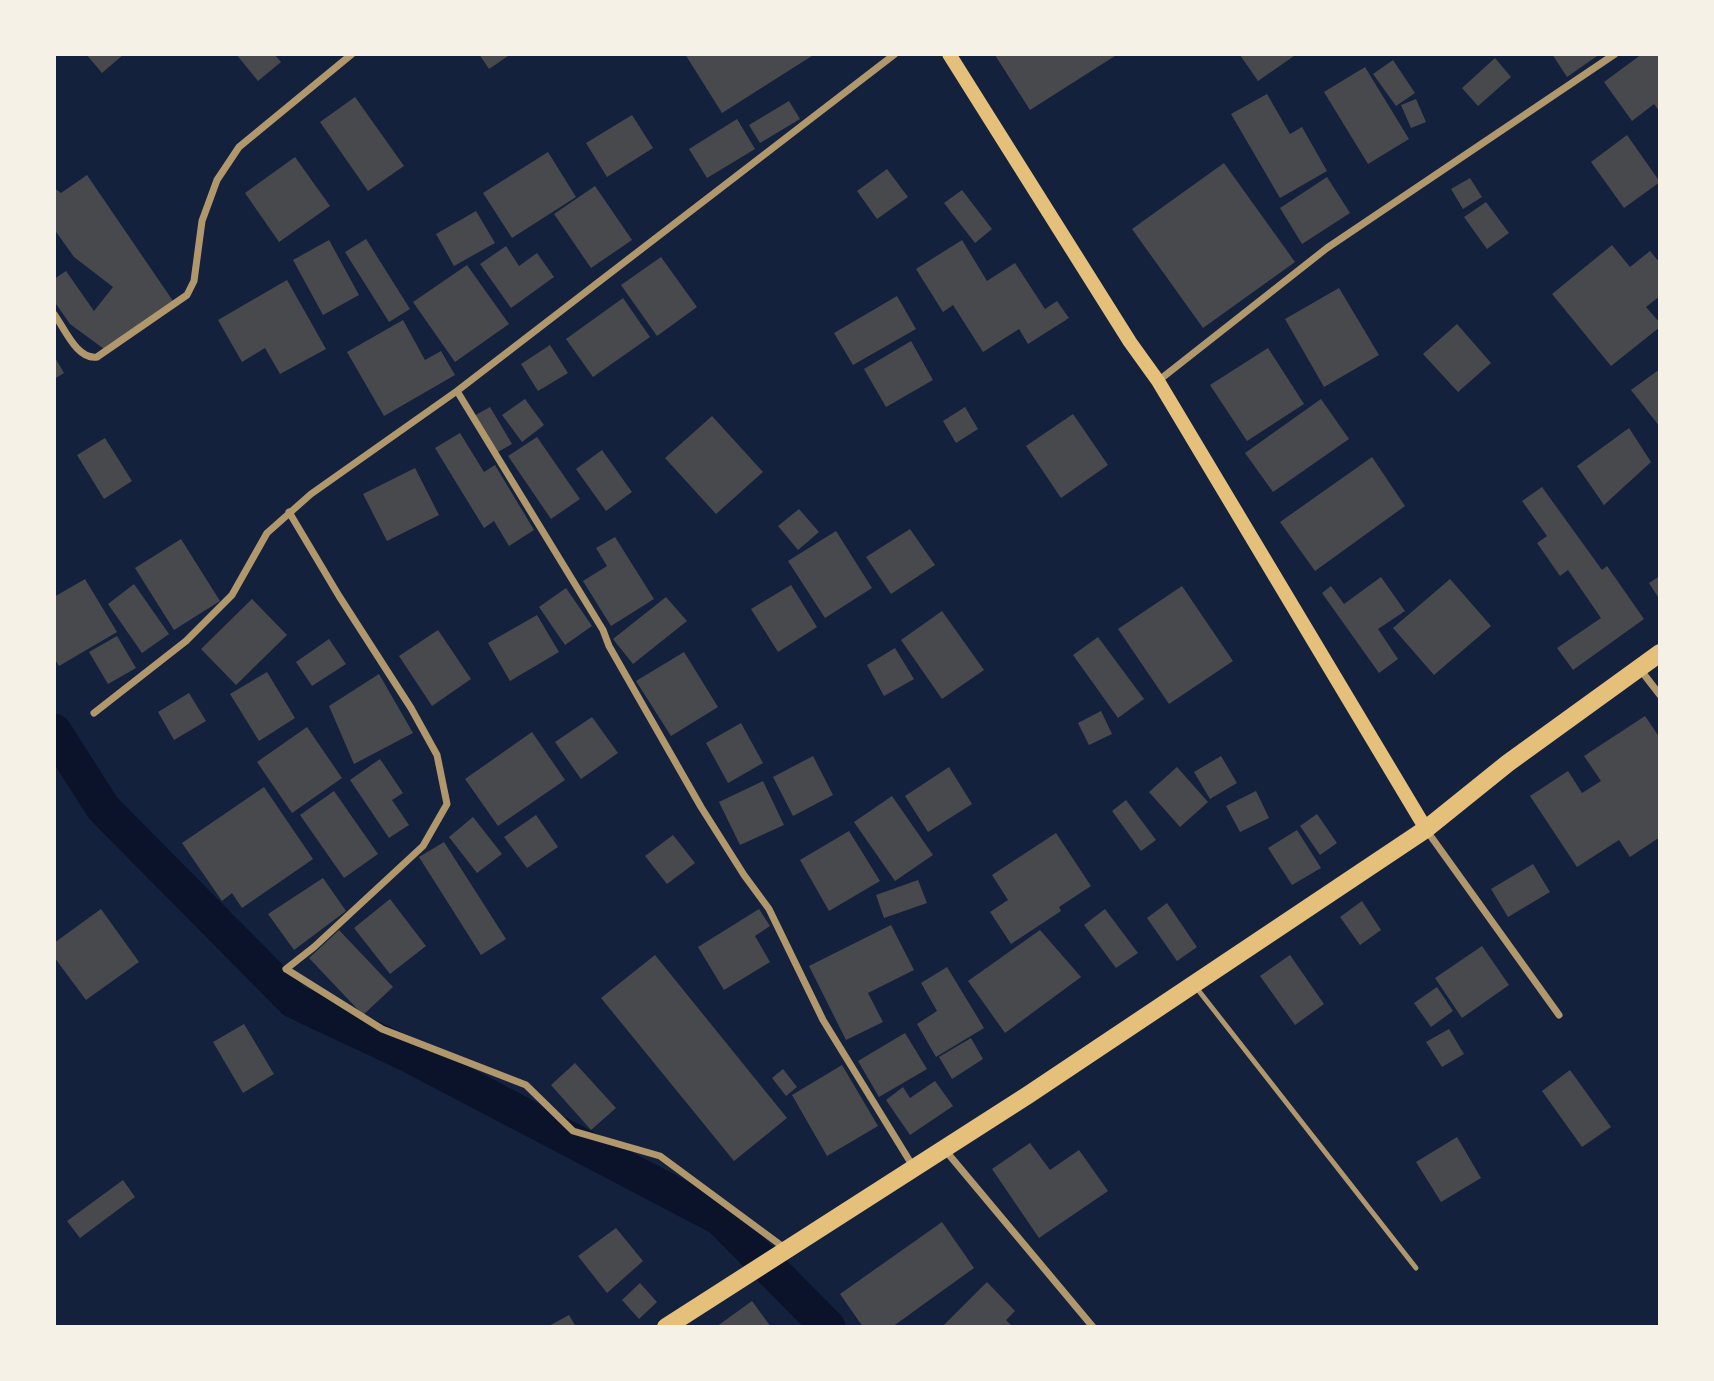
<!DOCTYPE html>
<html>
<head>
<meta charset="utf-8">
<style>
	body { margin:0 }
	#map { position:relative; width:1714px; height:1381px; overflow:hidden; background:#14213d; font-family:Raleway,sans-serif }
	canvas { display:block }
	.frame { position:absolute; inset:0; border:56px solid #f6f1e7; pointer-events:none }
</style>
</head>
<body>
<div id="map">
<canvas width="1714" height="1381"></canvas>
<div class="frame"></div>
</div>
<script>
const g = document.querySelector('canvas').getContext('2d');
g.lineJoin = 'round';
function strokePath(path, color, width, dash) { g.strokeStyle = color; g.lineWidth = width; g.lineCap = dash ? 'butt' : 'round'; g.setLineDash(dash || []); g.stroke(path); }
function paint(path, color) { g.fillStyle = color; g.fill(path, 'evenodd'); }
const canal = new Path2D(`
	M54,731l49,77 191,193 115,54 311,163 108,109`);
const building = new Path2D(`
	M86,54h38l-22,19z
	M236,54h38l7,8 -23,19z
	M479,54h32l-22,15z
	M685,54h130l-93,59z
	M997,54h121l-88,56 -35,-55z
	M1241,54h52l1,2 -36,25 -18,-26z
	M1552,54h48l-33,23z
	M1642,54h18v58l-6,-8 -22,17 -28,-39z
	M1495,58l16,19 -33,29 -16,-18z
	M1393,60l22,33 -19,13 -23,-32z
	M1365,67l44,72 -41,25 -44,-72z
	M1267,94l23,40 12,-7 25,44 -47,27 -49,-84z
	M355,97l49,69 -36,25 -48,-69z
	M1416,99l10,23 -15,6 -10,-23z
	M789,101l11,18 -40,24 -11,-18z
	M632,115l21,33 -46,29 -21,-34z
	M737,119l18,30 -48,29 -18,-29z
	M1627,135l33,47 -36,26 -33,-46z
	M548,152l28,45 -64,41 -29,-45z
	M295,157l35,49 -51,36 -34,-49z
	M1224,163l71,99 -92,66 -71,-99z
	M887,169l21,28 -31,22 -20,-28z
	M87,175l86,126 -69,48 -34,-25 -16,-23v-22l12,-8 28,40 19,-24 -39,-30 -20,-28v-41l7,5z
	M1327,177l23,36 -48,31 -22,-36z
	M1470,178l12,19 -19,12 -12,-20z
	M595,186l37,54 -41,28 -37,-54z
	M962,190l30,39 -17,14 -31,-40z
	M1486,202l23,31 -22,16 -23,-32z
	M476,211l19,32 -41,23 -18,-32z
	M366,239l44,70 -21,13 -44,-70z
	M329,240l30,55 -36,20 -30,-55z
	M962,240l25,41 28,-18 30,46 12,-8 12,17 -41,26 -9,-15 -36,23 -30,-47 -10,7 -27,-43z
	M1612,245l18,22 20,-16 10,12v33l-14,11 14,16v4l-49,39 -59,-72z
	M506,246l13,20 18,-13 17,24 -43,31 -31,-44z
	M661,257l36,50 -40,29 -36,-51z
	M467,265l42,59 -54,38 -42,-60z
	M287,280l39,69 -46,25 -15,-26 -23,14 -24,-42z
	M1339,288l40,67 -55,32 -39,-68z
	M897,296l19,33 -63,36 -19,-32z
	M623,298l27,39 -57,40 -27,-38z
	M403,320l22,40 16,-9 14,24 -71,41 -37,-64z
	M1457,324l34,39 -33,29 -35,-38z
	M911,341l22,39 -47,27 -22,-38z
	M550,345l18,28 -30,18 -17,-27z
	M1268,348l36,56 -57,37 -37,-56z
	M54,356l10,17 -10,6z
	M1660,369v58l-29,-37z
	M525,399l19,26 -22,17 -20,-27z
	M1321,399l28,40 -76,53 -28,-39z
	M490,407l22,37 -16,9 -22,-37z
	M965,407l13,22 -22,14 -13,-22z
	M1073,414l35,51 -47,33 -35,-52z
	M712,416l51,56 -47,42 -51,-56z
	M1629,428l22,34 -47,43 -27,-39z
	M460,433l24,39 11,-7 39,65 -25,16 -15,-25 -10,7 -49,-80z
	M537,437l43,62 -29,20 -43,-63z
	M105,438l27,43 -28,18 -27,-44z
	M602,450l30,42 -26,19 -30,-42z
	M1372,457l33,49 -90,65 -35,-49z
	M415,468l24,47 -52,26 -24,-47z
	M1542,487l60,83 5,-4 37,53 -71,51 -16,-22 44,-30 -33,-48 -8,6 -23,-33 10,-7 -25,-35z
	M799,509l20,23 -21,18 -20,-24z
	M910,529l25,36 -44,29 -25,-37z
	M836,531l36,57 -47,30 -37,-57z
	M615,537l39,62 -43,27 -28,-45 24,-15 -11,-18z
	M181,539l39,62 -46,29 -39,-62z
	M1660,576v24l-11,-17z
	M1381,577l24,34 -27,18 20,30 -19,14 -57,-80 9,-7 13,18z
	M85,579l32,53 -58,34 -5,-8v-61z
	M1450,579l41,47 -57,49 -41,-47z
	M134,584l35,50 -27,19 -34,-49z
	M791,585l26,42 -39,25 -27,-43z
	M1182,586l51,75 -64,43 -51,-75z
	M566,588l26,38 -27,19 -26,-38z
	M666,597l21,24 -54,43 -20,-25z
	M252,599l35,36 -51,50 -35,-36z
	M942,611l42,59 -42,29 -41,-59z
	M537,615l22,37 -49,29 -22,-38z
	M438,630l33,49 -39,27 -33,-50z
	M117,636l19,32 -28,16 -19,-32z
	M1098,637l46,62 -26,19 -45,-63z
	M329,639l17,25 -34,22 -16,-24z
	M895,648l19,31 -30,17 -17,-31z
	M684,652l34,55 -47,29 -35,-55z
	M267,672l28,46 -36,23 -29,-47z
	M379,674l34,59 -59,31 -25,-58z
	M189,693l17,28 -32,19 -16,-28z
	M1101,711l11,23 -23,11 -11,-22z
	M1645,716l15,22v99l-30,20 -11,-17 -42,27 -47,-71 38,-25 14,22 19,-12 -17,-25z
	M592,717l26,36 -37,26 -26,-37z
	M741,723l22,40 -35,20 -22,-40z
	M307,727l35,51 -50,35 -35,-51z
	M532,732l33,48 -67,46 -33,-47z
	M813,756l20,39 -40,21 -20,-39z
	M1221,756l16,27 -27,16 -16,-27z
	M380,759l23,34 -11,7 17,25 -20,13 -39,-58z
	M949,767l23,37 -44,28 -23,-36z
	M1177,767l31,35 -28,25 -31,-35z
	M763,781l21,44 -44,20 -21,-43z
	M264,787l49,72 -71,49 -10,-15 -10,8 -40,-58z
	M334,791l44,63 -34,24 -44,-63z
	M1256,791l13,27 -29,14 -14,-26z
	M892,796l41,59 -38,26 -41,-59z
	M1126,800l30,40 -15,11 -29,-40z
	M1317,814l20,29 -17,12 -20,-29z
	M536,815l22,32 -31,21 -23,-31z
	M473,817l29,37 -25,19 -28,-36z
	M1297,830l24,38 -29,17 -24,-37z
	M849,831l31,50 -51,30 -29,-51z
	M1056,833l35,53 -32,21 2,4 -50,33 -21,-32 18,-12 -16,-25z
	M673,835l22,28 -28,21 -22,-28z
	M444,842l62,97 -25,16 -62,-98z
	M1533,864l17,28 -42,25 -17,-28z
	M323,878l23,33 -52,39 -26,-36z
	M918,880l9,23 -43,15 -8,-23z
	M390,899l36,47 -36,28 -36,-46z
	M1362,901l19,29 -21,15 -20,-28z
	M1167,903l30,44 -20,14 -30,-43z
	M101,909l38,53 -53,38 -32,-43v-14z
	M759,909l11,17 -15,10 15,26 -46,28 -26,-43z
	M1105,909l33,44 -22,15 -32,-43z
	M891,925l23,45 -46,23 15,29 -37,18 -37,-74z
	M339,930l54,57 -30,28 -54,-57z
	M1040,930l41,47 -76,56 -37,-52z
	M1482,946l27,39 -47,33 -27,-40z
	M655,955l132,163 -53,43 -133,-163z
	M1290,955l34,49 -29,21 -35,-49z
	M947,967l37,61 -48,29 -19,-33 20,-13 -16,-28z
	M1437,987l16,24 -22,16 -17,-24z
	M244,1024l30,50 -31,19 -30,-51z
	M1449,1029l15,25 -22,13 -16,-25z
	M905,1033l22,36 -48,28 -21,-36z
	M971,1038l12,21 -31,20 -13,-22z
	M575,1063l41,45 -25,22 -40,-45z
	M842,1065l36,61 -51,30 -35,-61z
	M783,1069l14,18 -11,9 -14,-18z
	M1570,1070l41,57 -29,20 -40,-56z
	M935,1081l18,25 -43,29 -24,-35 17,-13 7,11z
	M1457,1137l24,41 -40,24 -25,-40z
	M1030,1143l20,27 29,-20 29,41 -69,47 -47,-69z
	M123,1180l12,17 -55,41 -13,-17z
	M942,1222l32,46 -82,59h-29l-23,-33z
	M616,1228l27,33 -36,32 -29,-37z
	M987,1282l28,29 -9,9 7,7h-71z
	M640,1283l17,19 -18,17 -17,-19z
	M752,1301l19,26h-55z
	M569,1315l7,12h-29z`);
const service = new Path2D(`
	M1195,986l221,282`);
const minor = new Path2D(`
	M54,314c11,15 23,46 43,43l90,-62 7,-14 8,-60 15,-41 22,-33 113,-93
	M1158,381l169,-133 288,-194
	M457,391l146,239 6,16 92,161 43,68 25,34 54,111 91,148
	M289,512l50,84 72,112 26,47 10,49 -24,42 -109,101 -28,22 96,60 144,56 47,46 87,25 126,93
	M1639,668l21,27
	M94,713l92,-72 46,-46 35,-62 44,-39 146,-103 438,-337
	M1427,831l132,184
	M945,1150l148,177`);
const secondary = new Path2D(`
	M949,54l181,288 28,39 268,448`);
const primary = new Path2D(`
	M666,1327l362,-232 398,-266 82,-66 152,-110`);
strokePath(canal, '#0b132b', 35);
paint(building, '#48494c');
strokePath(service, '#b1986c', 5);
strokePath(minor, '#b1986c', 7);
strokePath(secondary, '#e5c07b', 14);
strokePath(primary, '#e5c07b', 18);
</script>
</body>
</html>
